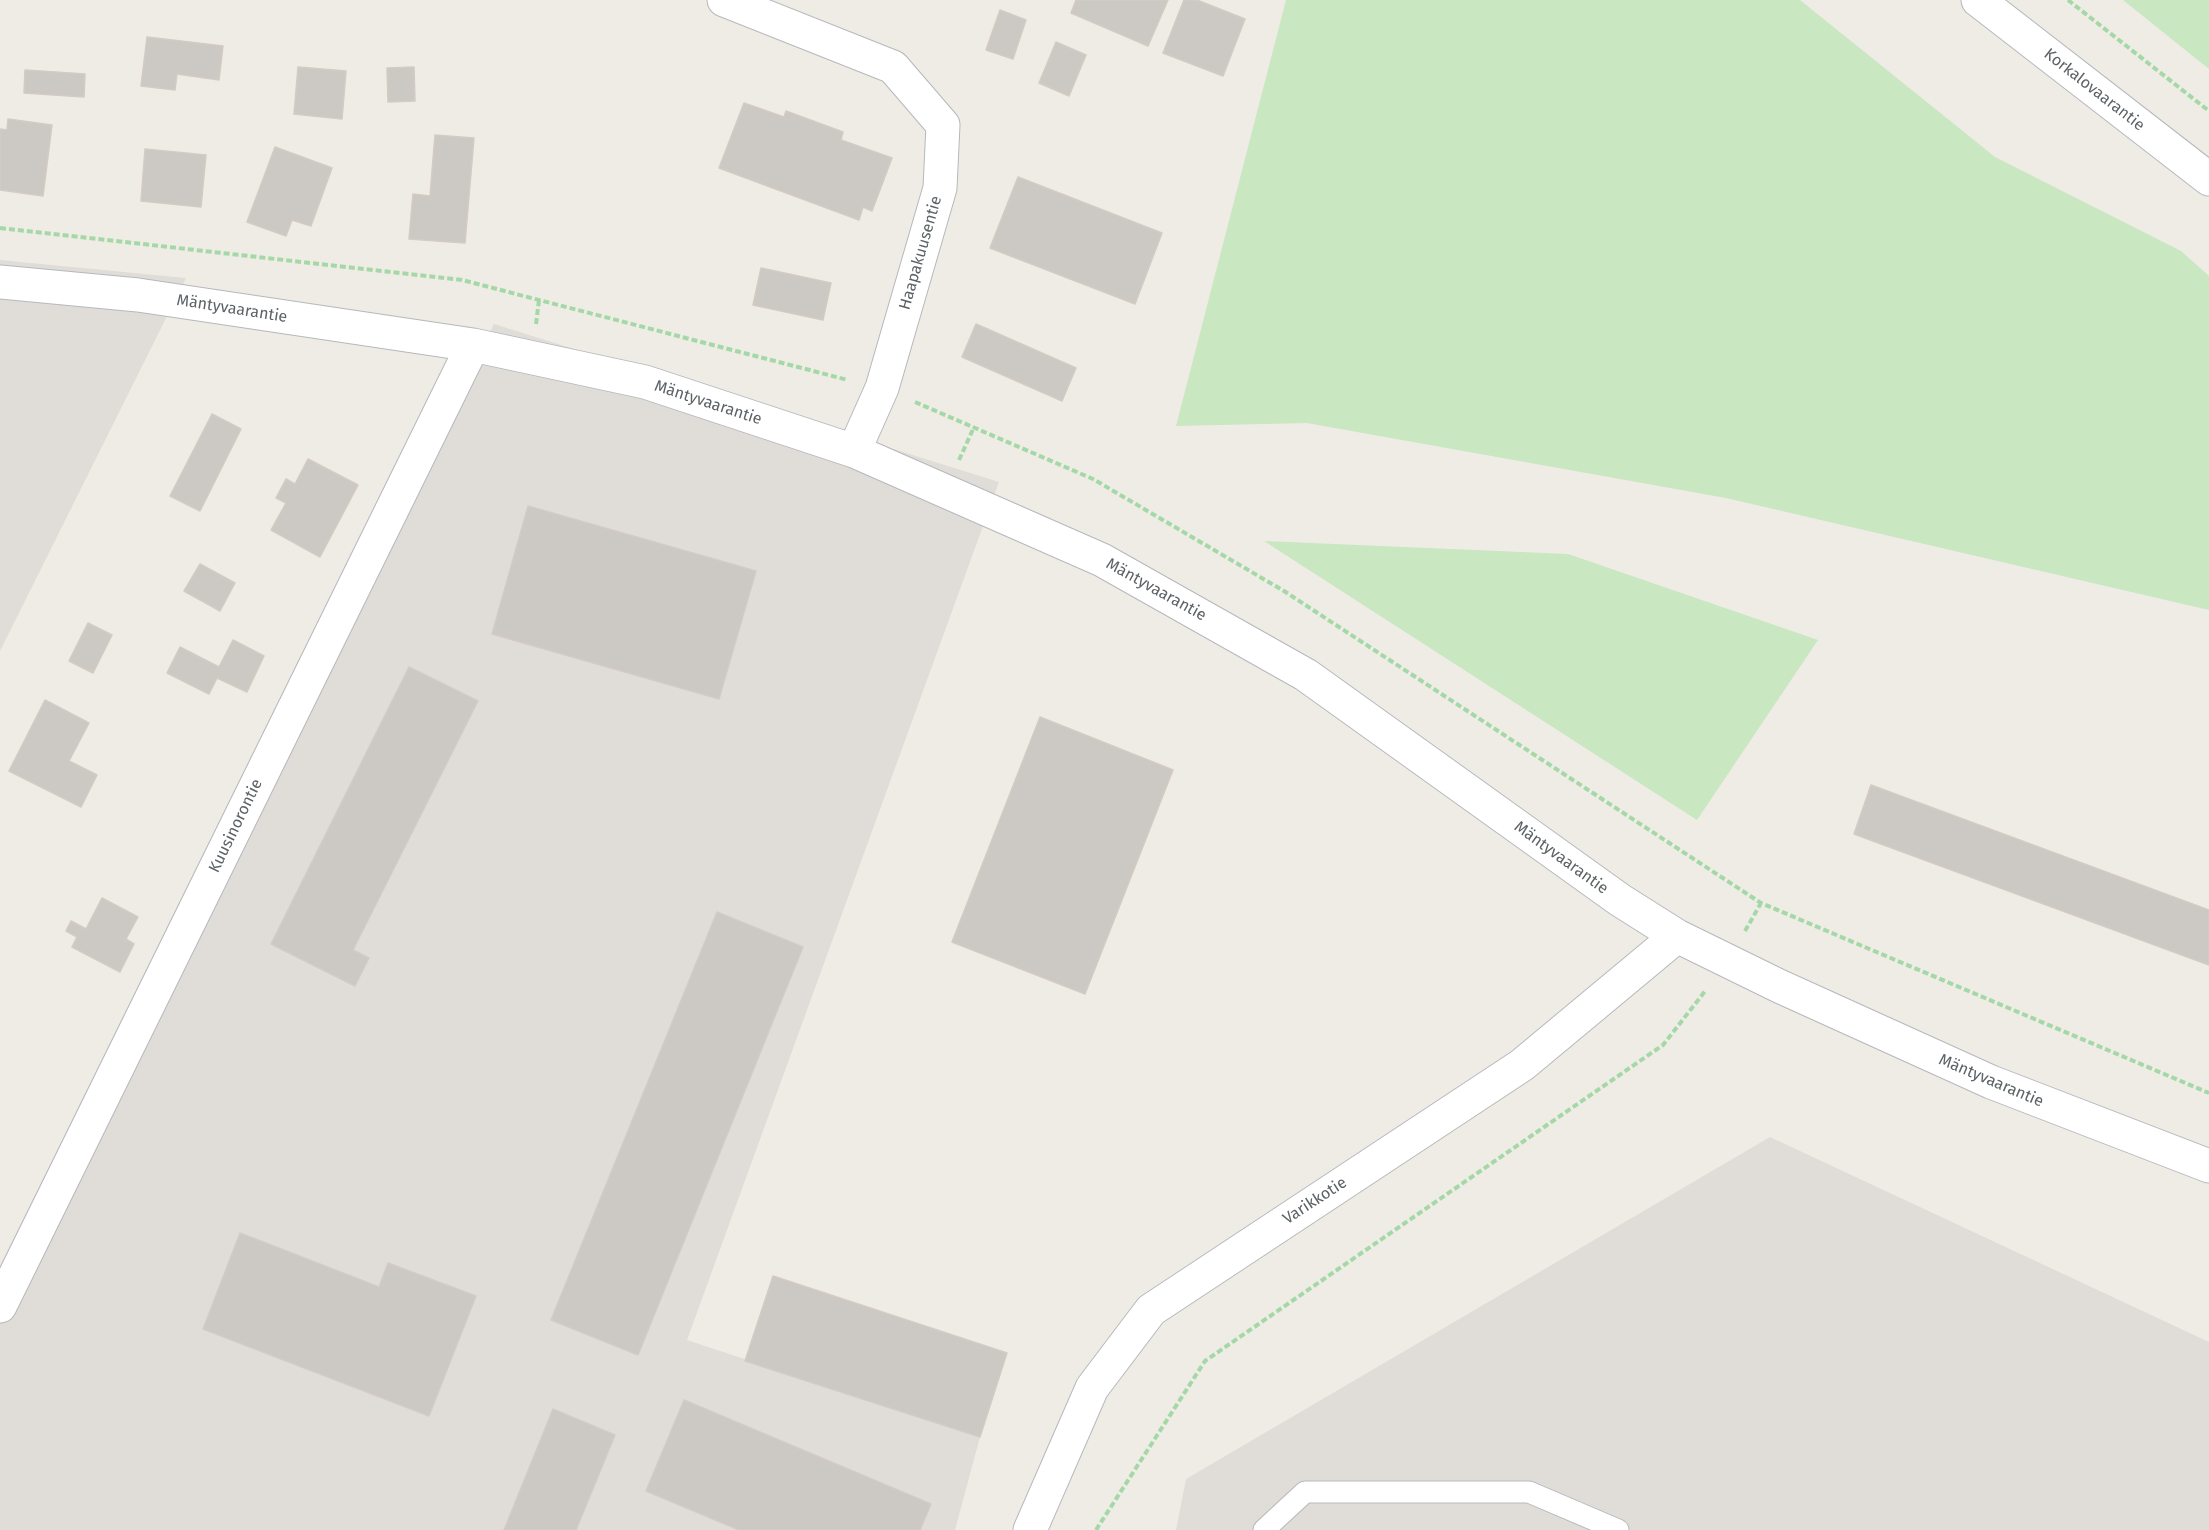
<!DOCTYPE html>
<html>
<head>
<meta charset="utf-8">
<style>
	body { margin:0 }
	canvas { display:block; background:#efebe5 }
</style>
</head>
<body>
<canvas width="2209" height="1530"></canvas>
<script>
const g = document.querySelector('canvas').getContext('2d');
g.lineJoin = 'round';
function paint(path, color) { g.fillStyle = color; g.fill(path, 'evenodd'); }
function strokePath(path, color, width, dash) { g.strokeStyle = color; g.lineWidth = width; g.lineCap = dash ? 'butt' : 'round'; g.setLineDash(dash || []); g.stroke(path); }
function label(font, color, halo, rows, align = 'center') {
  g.font = font + ' "Fira Sans",sans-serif'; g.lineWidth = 6; g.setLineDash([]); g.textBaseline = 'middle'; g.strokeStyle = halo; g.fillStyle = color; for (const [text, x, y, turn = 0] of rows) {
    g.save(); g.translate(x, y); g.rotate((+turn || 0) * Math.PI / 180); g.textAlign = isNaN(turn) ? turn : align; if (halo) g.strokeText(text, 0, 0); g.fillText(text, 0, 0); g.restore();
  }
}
const industrial = new Path2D(`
	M0,260l186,18 -186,373z
	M494,324l505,158 -312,858 293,97 -25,93h-955v-219z
	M1770,1137l439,205v188h-1033l10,-51z`);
const green = new Path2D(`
	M1286,0h514l195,157 186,94 28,25v334l-483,-112 -419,-75 -131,3z
	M2123,0h86v69z
	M1264,541l304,13 250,86 -121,180z`);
const building = new Path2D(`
	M1076,0h92l-20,46 -77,-33z
	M1184,0h13l48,19 -22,57 -60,-23z
	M1000,10l26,10 -13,39 -27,-9z
	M147,37l76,9 -4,34 -42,-6 -2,16 -34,-4z
	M1056,42l30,13 -17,41 -30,-13z
	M298,67l48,4 -4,48 -48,-5z
	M414,67l1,34 -27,1 -1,-34z
	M25,70l60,4 -1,23 -60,-4z
	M744,103l40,14 2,-6 57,21 -2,8 51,18 -20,53 -9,-4 -4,13 -140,-52z
	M8,119l44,6 -9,71 -43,-6v-61l7,1z
	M435,135l39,3 -9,105 -56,-4 4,-45 17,2z
	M275,147l57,21 -21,58 -19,-6 -6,16 -39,-14z
	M145,149l61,6 -5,52 -60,-6z
	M1018,177l144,56 -27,71 -145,-56z
	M761,268l70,15 -8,37 -70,-15z
	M976,324l100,44 -14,33 -100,-44z
	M212,414l29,15 -41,82 -30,-15z
	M308,459l50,26 -38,72 -49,-27 15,-27 -10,-5 10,-19 9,5z
	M528,506l228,65 -37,128 -227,-65z
	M200,564l35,19 -15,28 -36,-20z
	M88,623l24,12 -19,38 -24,-12z
	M233,640l31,16 -17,36 -30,-14 -8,16 -42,-21 13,-26 39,20z
	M409,667l69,34 -125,249 16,8 -14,28 -84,-42z
	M45,700l44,23 -20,38 28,14 -16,32 -72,-36z
	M1040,717l133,53 -88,224 -133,-52z
	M1871,785l338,125v55l-355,-131z
	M102,898l36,19 -12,22 8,5 -14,28 -48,-25 5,-10 -11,-6 5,-10 15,8z
	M717,912l86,35 -165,408 -87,-35z
	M240,1233l139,54 9,-24 88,33 -47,120 -226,-87z
	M773,1276l234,77 -27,84 -235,-76z
	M684,1400l247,104 -11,26h-181l-93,-39z
	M553,1409l62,26 -39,95h-72z`);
const path = new Path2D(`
	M2068,0l141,111
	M0,228l462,52 386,100
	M536,324l3,-24
	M915,402l178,77 191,112 477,312 448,190
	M959,460l15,-33
	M1745,931l16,-28
	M1096,1530l109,-169 458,-316 43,-55`);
const service = new Path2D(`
	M1264,1530l41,-38h224l89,38`);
const minor = new Path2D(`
	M724,0l169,67 50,58 -3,63 -58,200 -28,63
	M0,282l138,13 335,50 172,37 209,69 248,109 204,115 314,225 57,36 102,50 212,96 218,84
	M0,1306l473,-961
	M1030,1530l62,-142 59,-78 371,-245 155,-129`);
const tertiary = new Path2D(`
	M1978,0l231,179`);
const streetNames = [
	["Korkalovaarantie",2094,90,38],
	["Haapakuusentie",921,253,-74],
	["Mäntyvaarantie",232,309,9],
	["Mäntyvaarantie",708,403,18],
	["Mäntyvaarantie",1156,590,29],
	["Kuusinorontie",236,826,-64],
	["Mäntyvaarantie",1561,858,36],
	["Mäntyvaarantie",1991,1081,23],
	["Varikkotie",1315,1201,-33]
];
paint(industrial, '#e0ddd9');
paint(green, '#c9e7c1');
paint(building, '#ccc8c4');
strokePath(building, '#d4cbc3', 1.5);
strokePath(service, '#b5b9bc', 23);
strokePath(minor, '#b5b9bc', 35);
strokePath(tertiary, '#b5b9bc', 35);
strokePath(path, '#a4d9a7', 4, [6, 3]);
strokePath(service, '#fff', 21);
strokePath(minor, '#fff', 33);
strokePath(tertiary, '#fff', 33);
label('16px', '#5c6265', '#fff', streetNames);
</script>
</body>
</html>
